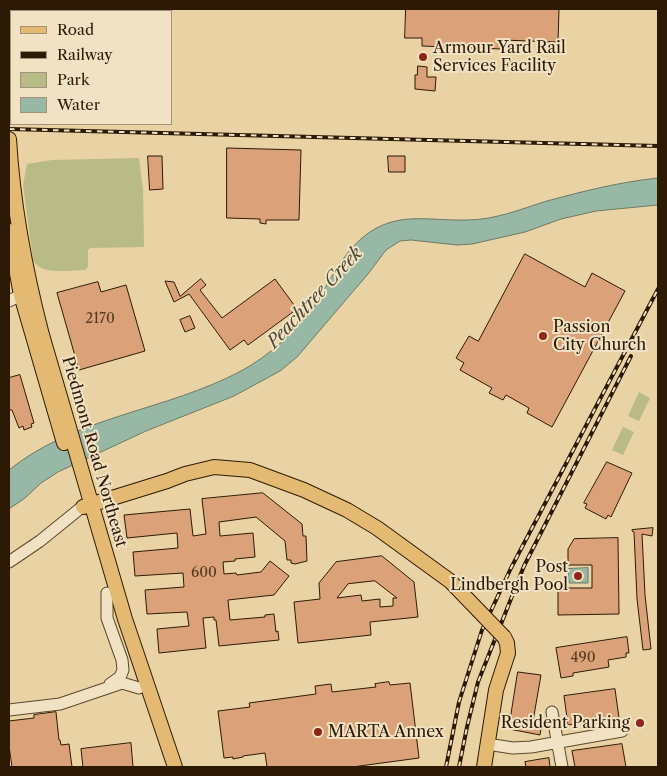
<!DOCTYPE html>
<html>
<head>
<meta charset="utf-8">
<style>
	body { margin:0 }
	#map { position:relative; width:667px; height:776px; overflow:hidden; background:#e9d2a3; font-family:"Libre Caslon Text",serif }
	canvas { display:block }
	.frame { position:absolute; inset:0; border:10px solid #2d1a05; pointer-events:none }
	.legend { position:absolute; left:10px; top:10px; width:162px; height:115px; box-sizing:border-box; background:#f1e2c3; border:1px solid #a39277; margin:0; padding:6px 9px; list-style:none; font-size:15px; color:#2d1a05 }
	.legend li { display:flex; align-items:center; gap:10px; height:25px }
	.legend b { width:25px; border:1px solid #a39277 }
</style>
</head>
<body>
<div id="map">
<canvas width="667" height="776"></canvas>
<div class="frame"></div>
<ul class="legend">
<li><b style="height:6px;background:#e4b972"></b>Road</li>
<li><b style="height:6px;background:#2d1a05"></b>Railway</li>
<li><b style="height:14px;background:#b8bb85"></b>Park</li>
<li><b style="height:14px;background:#97b8a5"></b>Water</li>
</ul>
</div>
<script>
const g = document.querySelector('canvas').getContext('2d');
g.lineJoin = 'round';
function paint(path, color) { g.fillStyle = color; g.fill(path, 'evenodd'); }
function strokePath(path, color, width, dash) { g.strokeStyle = color; g.lineWidth = width; g.lineCap = dash ? 'butt' : 'round'; g.setLineDash(dash || []); g.stroke(path); }
function label(font, color, halo, rows, align = 'center') {
  g.font = font + ' "Libre Caslon Text",serif'; g.lineWidth = 4; g.setLineDash([]); g.textBaseline = 'middle'; g.strokeStyle = halo; g.fillStyle = color; for (const [text, x, y, turn = 0] of rows) {
    g.save(); g.translate(x, y); g.rotate((+turn || 0) * Math.PI / 180); g.textAlign = isNaN(turn) ? turn : align; if (halo) g.strokeText(text, 0, 0); g.fillText(text, 0, 0); g.restore();
  }
}
const green = new Path2D(`
	M139,158l4,32 1,57 -54,1 -2,2v17l-3,3c-16,0 -44,6 -52,-10l-10,-75 4,-21 25,-4z
	M639,392l11,6 -11,23 -11,-5z
	M623,427l11,5 -11,23 -11,-5z`);
const water = new Path2D(`
	M658,178v27l-62,6 -35,8 -36,13 -53,12 -15,1 -46,-5 -11,1 -14,9 -18,24 -71,83 -17,14 -46,25 -88,35 -88,41 -17,11 -16,15 -16,11v-39c67,-54 157,-59 232,-99 28,-15 54,-39 73,-65 15,-23 27,-50 48,-68 33,-28 65,-17 105,-18 28,0 54,-11 80,-19 37,-10 73,-19 111,-23z
	M588,568v15h-19l-1,-14z`);
const building = new Path2D(`
	M406,9h153l-1,33 -56,-2v9l-80,-3v-8h-17z
	M418,66l9,1v10h9l-1,14 -20,-2v-14h2z
	M227,148l74,2 -2,70h-33v4l-6,-1v-4l-33,-1z
	M148,156h14l1,33 -13,1z
	M388,156h17v16h-16z
	M525,254l60,33 7,-14 33,18 -73,136 -25,-14 2,-5 -23,-13 -3,5 -14,-7 3,-5 -32,-18 4,-7 -8,-5 13,-22 9,5z
	M201,279l5,6 -6,5 22,28 53,-39 22,30 -49,36 -4,-5 -14,10 -41,-56 -15,8 -9,-21 9,1 6,14z
	M98,282l3,10 25,-7 19,66 -66,19 -22,-77z
	M190,316l5,12 -10,4 -5,-12z
	M20,375l14,48 -3,1 1,3 -8,3 -1,-4 -4,2 -7,-18h-3v-32z
	M607,462l25,11 -21,44 -3,-2 -2,4 -21,-11 2,-4 -3,-1z
	M263,493l39,31 1,12h3l1,25 -12,3 -4,-1v-3h-4l-2,-19 -29,-24 -37,5 1,14 33,-3 2,24 -20,2v2l-12,1 1,12 12,-1 1,2 24,-3 9,-11 19,15 -15,19 -46,5 2,20 35,-3v-2l9,-1 2,18 2,-1 1,9 -60,6 -3,-26h-2v-3l-11,1 3,30 -47,5 -2,-24 32,-3 -2,-14 -40,2 -2,-24 39,-3 -1,-14 -48,3 -2,-24 45,-4 -1,-15 -50,5 -3,-23 66,-6 3,27 13,-2 -4,-35z
	M653,528l-1,8 -10,-2 3,61 6,54 -8,1 -6,-51 -3,-67 -2,-1v-1z
	M618,538l1,76 -61,1v-27h34v-23h-24v-16l6,-10z
	M382,556l32,26 4,35 -48,5 1,13 -73,8 -4,-41 26,-3 -1,-16 17,-21zM375,581l22,17h-4v8l-13,1v-8l-18,2 -1,-6 -24,3 11,-14z
	M627,637l2,16h-3v4l-18,3 1,7 -36,6v3l-12,2 -5,-30z
	M518,672l23,3 -8,46 9,1 -2,13 -31,-6z
	M389,682l1,3 20,-2 9,75 -67,9h-85l-2,-14 -22,3v1l-10,2v-2l-9,1 -6,-47 32,-4 -1,-4 67,-9 -1,-8 16,-2 1,8 44,-5 -1,-3z
	M615,689l4,29 -51,7 -4,-29z
	M56,712l3,28h1l1,5 8,-1 3,23h-60l-3,-21v-25l25,-3v-3z
	M131,743l2,24h-50l-2,-18z
	M622,744l4,23h-51l-3,-16z
	M549,758l1,9h-24l-1,-5z`);
const minor = new Path2D(`
	M9,301l12,-6
	M9,562l31,-21 42,-34
	M107,593v25l15,42 1,10 -3,7 -10,7
	M9,710l51,-6 62,-21 17,5
	M552,712l10,55
	M487,744l26,4 18,-1 91,-16`);
const major = new Path2D(`
	M9,139c4,67 16,131 33,196l83,284 50,148
	M9,231l12,64 43,148
	M83,507l84,-26 18,-7 29,-7 36,3 54,20 43,20 30,18 73,53 28,29
	M484,767l12,-77 12,-37 -1,-10 -3,-6`);
const highway = new Path2D(`
	M9,13l5,-4
	M9,75l2,-19`);
const rail = new Path2D(`
	M9,129l649,17
	M446,767l13,-65 23,-72 29,-62 147,-279
	M459,767l8,-40 11,-45 46,-116 107,-210`);
const majorBridge = new Path2D(`
	M478,610l26,27`);
const markers = [
	[423,57,5,"#8f2418"],
	[543,336,5,"#8f2418"],
	[578,576,5,"#8f2418"],
	[640,723,5,"#8f2418"],
	[318,732,5,"#8f2418"]
];
const numberNames = [
	["2170",100,319],
	["600",204,573],
	["490",583,658]
];
const poiNames = [
	["Armour Yard Rail",433,48],
	["Services Facility",433,66],
	["Passion",553,327],
	["City Church",553,345],
	["Post",568,567,"right"],
	["Lindbergh Pool",568,585,"right"],
	["Resident Parking",630,723,"right"],
	["MARTA Annex",328,732]
];
const streetNames = [
	["Piedmont Road Northeast",94,452,74]
];
const waterNames = [
	["Peachtree Creek",315,298,-47]
];
paint(green, '#b8bb85');
paint(water, '#97b8a5');
strokePath(water, '#6d7965', 1);
paint(building, '#dba279');
strokePath(building, '#2d1a05', 1);
strokePath(minor, '#5c482c', 13);
strokePath(major, '#2d1a05', 16);
strokePath(highway, '#2d1a05', 18);
strokePath(minor, '#f1e2c3', 11);
strokePath(major, '#e4b972', 14);
strokePath(highway, '#e4b972', 16);
strokePath(rail, '#2d1a05', 4);
strokePath(rail, '#f1e2c3', 2, [5.5]);
strokePath(majorBridge, '#2d1a05', 16, []);
strokePath(majorBridge, '#e4b972', 14);
for (const [x, y, r, color] of markers) { const dot = new Path2D(); dot.arc(x, y, r, 0, 2 * Math.PI); g.fillStyle = color; g.fill(dot); strokePath(dot, '#f1e2c3', 2); }
label('14px', '#583c22', null, numberNames);
label('16px', '#2d1a05', '#f1e2c3', poiNames, 'left');
label('16px', '#2d1a05', '#f1e2c3', streetNames);
label('italic 18px', '#4d4935', '#f1e2c3', waterNames);
</script>
</body>
</html>
